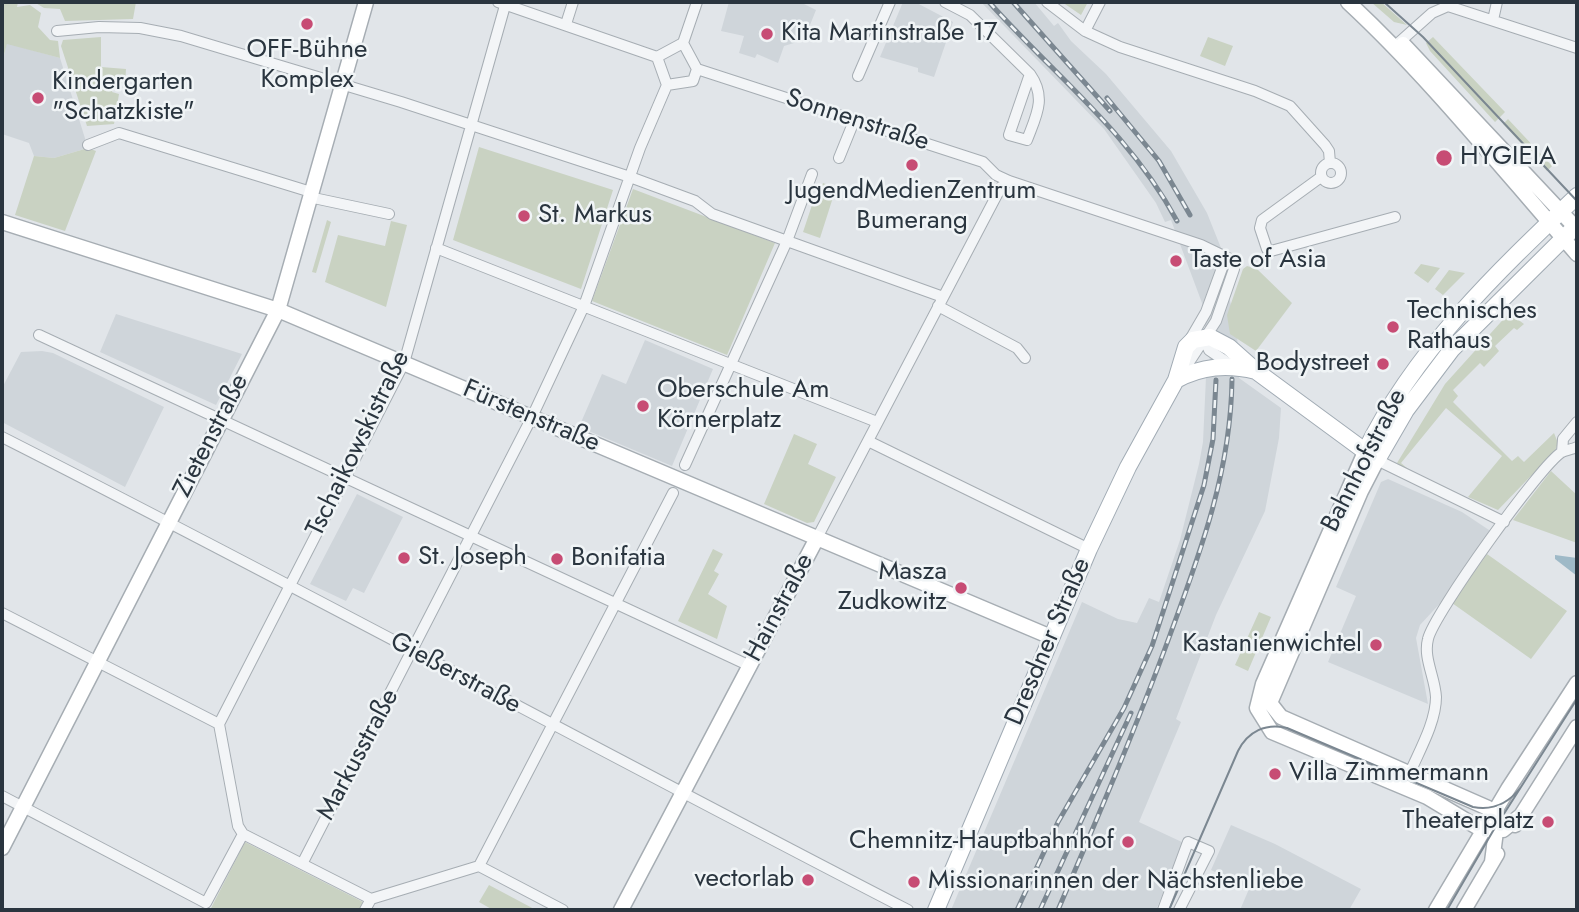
<!DOCTYPE html>
<html>
<head>
<meta charset="utf-8">
<style>
	body { margin:0 }
	#map { position:relative; width:1579px; height:912px; overflow:hidden; background:#e1e5e9; font-family:Jost,sans-serif }
	canvas { display:block }
	.frame { position:absolute; inset:0; border:4px solid #2a353f; pointer-events:none }
</style>
</head>
<body>
<div id="map">
<canvas width="1579" height="912"></canvas>
<div class="frame"></div>
</div>
<script>
const g = document.querySelector('canvas').getContext('2d');
g.lineJoin = 'round';
function paint(path, color) { g.fillStyle = color; g.fill(path, 'evenodd'); }
function strokePath(path, color, width, dash) { g.strokeStyle = color; g.lineWidth = width; g.lineCap = dash ? 'butt' : 'round'; g.setLineDash(dash || []); g.stroke(path); }
function label(font, color, halo, rows, align = 'center') {
  g.font = font + ' Jost,sans-serif'; g.lineWidth = 5; g.setLineDash([]); g.textBaseline = 'middle'; g.strokeStyle = halo; g.fillStyle = color; for (const [text, x, y, turn = 0] of rows) {
    g.save(); g.translate(x, y); g.rotate((+turn || 0) * Math.PI / 180); g.textAlign = isNaN(turn) ? turn : align; if (halo) g.strokeText(text, 0, 0); g.fillText(text, 0, 0); g.restore();
  }
}
const built = new Path2D(`
	M729,2h71l16,8 -12,30 -20,6 -6,17 -21,-9 -2,4 -16,-5 5,-17 -23,-5z
	M903,2h12l38,20 -19,55 -16,-5v-4l-38,-11z
	M981,2h53l20,24 4,-3 13,18 35,33 65,77 36,62 24,60 -7,2 13,56 2,47 42,30 -2,30 -14,73 -49,104 -40,104 5,3 -42,100 45,21 -28,67h-205l131,-308 36,17 19,4 12,-25 10,4 21,-62 19,-76 4,-22 3,-65 6,-1 -10,-73 -31,-83 -6,2 -9,-19 -52,-74z
	M7,43l53,15 28,90 -34,10 -20,-2 -5,-13 -27,-9v-72z
	M116,314l126,40 -26,51 -116,-53z
	M645,340l68,29 -41,97 -93,-39 23,-53 24,10z
	M42,351l11,2 111,54 -39,80 -123,-65v-34l19,-36z
	M1388,479l74,33 30,20 -36,54 -36,39 -4,13 12,66 -100,-42 28,-66 -20,-9 45,-105z
	M357,494l46,23 -39,76 -11,-5 -7,13 -36,-17z
	M1231,825l44,19 86,45 -12,21h-109l9,-21 -38,-19z`);
const green = new Path2D(`
	M2,2h16l-1,5 13,-2 11,8 -3,14 12,13 8,1 2,17 -53,-14 -5,18z
	M34,2h102l-3,17 -68,2 -5,-12 -16,-1z
	M1062,2h26l-7,13z
	M1371,2h10l26,23 -13,-3z
	M101,37v30l25,2 -1,15 -11,-2 -2,10 7,2 -5,30 -27,2 -26,-80 2,-6z
	M1208,37l25,9 -8,20 -25,-10z
	M1433,37l72,75 -10,10 -65,-71 -4,-8z
	M1508,119l44,47 -5,5 -44,-47z
	M479,147l134,43 -32,99 -128,-49z
	M88,148l8,3 -31,80 -50,-16 19,-59 20,2z
	M823,183l13,5 -16,50 -17,-6 14,-42 3,1z
	M633,189l142,54 -48,112 -135,-54z
	M327,220l4,2 -15,51 -4,-1z
	M391,221l16,4 -21,82 -61,-25 13,-47 47,11z
	M1421,264l19,4 -12,15 -14,-10z
	M1247,266l10,3 35,34 -36,48 -26,-17 -3,-19 16,-46z
	M1449,270l16,3 -22,22 -8,-6z
	M1509,313l15,11 -7,6 -3,-2 -19,18 4,5 -15,16 -4,-4 -27,27 5,6 -5,6 59,59 6,-5 6,6 30,-29 4,10 -3,8 -57,59 -30,-13 34,-41 -56,-48 -45,55 14,12 -13,-6 -5,-6 48,-79z
	M794,434l23,10 -9,20 28,13 -22,45 -7,1 -43,-19z
	M1551,471l26,24v48l-64,-23z
	M713,549l10,5 -9,17 5,3 -11,20 19,12 -10,33 -39,-18z
	M1487,554l80,57 -36,48 -79,-56z
	M1259,612l12,5 -23,54 -13,-6z
	M245,842l118,60 -4,8h-149z
	M489,885l47,25h-43l-14,-8z`);
const water = new Path2D(`
	M1555,555l22,3v18l-22,-17z`);
const street = new Path2D(`
	M498,2l159,55 26,-14
	M945,2l25,13 60,59c17,24 6,42 -3,66l-18,-5 21,-61
	M1047,2l38,29 35,16 135,44 35,15 35,39 4,6 1,12
	M1493,20l4,-18
	M566,24l7,-22
	M57,31l42,-4 41,1 41,8 220,66 229,75 65,24 17,13 231,83
	M1085,31l15,-29
	M683,43l14,26 286,93 13,13 13,6 192,64 31,15 2,9 -18,52 -34,52
	M683,43l14,-41
	M1395,46l37,-33 16,-7 129,42
	M858,76l32,-74
	M667,85l26,-4 4,-12
	M88,145l31,-12 192,59
	M839,158l15,-37
	M1321 173a10 10 0 1 1 20 0a10 10 0 1 1-20 0Z
	M1321,177l-59,43 -2,8 7,21 4,2 124,-34
	M309,197l80,17
	M436,248l441,174
	M938,306l79,42 8,10
	M39,335l711,331
	M1204,338l5,12 22,15
	M1188,343l18,-31 20,-55
	M2,437c304,154 603,317 906,473
	M868,441l221,108
	M1562,452l1,-13 14,-17
	M1377,460l127,62
	M685,465l102,-224 25,-67
	M817,538l184,-351 8,-6
	M2,613l217,111
	M1408,777c10,-24 28,-54 28,-80 -1,-20 -13,-39 -8,-58 5,-24 113,-175 134,-187 4,-2 11,-3 15,-5
	M2,796l204,107 37,-69
	M243,834l-5,-8 -19,-102 185,-361 102,-361
	M243,834l128,65
	M302,864l230,-447 52,-111 56,-158 27,-63 -10,-28
	M479,866l84,44
	M371,899l108,-33 194,-373
	M365,910l6,-11
	M1163,910l25,-68 21,9 -30,59`);
const secondary = new Path2D(`
	M1348,2c83,77 154,167 229,252
	M1403,44l174,185
	M2,222l276,88 773,327
	M1365,452l-102,232 -6,24 15,24 155,65 55,33h21l16,-13
	M1377,460l-16,31 -91,212 11,14 207,91 8,23 -4,31
	M1515,825l62,-98
	M2,848l276,-538 88,-308
	M621,910l196,-372
	M1436,910l72,-121 69,-106
	M1464,910l33,-56`);
const primary = new Path2D(`
	M1176,380c26,-14 51,-16 80,-9
	M1365,452c50,-102 131,-179 212,-256
	M936,910l153,-361 39,-82 48,-87 10,-33 7,-7 17,-3 19,10 27,24 121,89 29,-50 46,-61 125,-124`);
const tram = new Path2D(`
	M1384,2l39,35 154,164
	M1169,910l69,-159c10,-20 28,-28 49,-23l186,79c20,4 35,-3 48,-20
	M1447,910l46,-79 84,-132`);
const rail = new Path2D(`
	M989,2c65,73 141,131 188,219
	M1013,2l97,109
	M1107,98l52,63 31,54
	M1017,910l41,-88 66,-114 28,-62 52,-161 9,-46 3,-59
	M1040,910l91,-197
	M1058,910c39,-91 78,-182 112,-275 31,-84 61,-165 62,-256`);
const markers = [
	[307,24,7,"#c74c74"],
	[767,34,7,"#c74c74"],
	[38,98,7,"#c74c74"],
	[1444,158,9,"#c74c74"],
	[912,165,7,"#c74c74"],
	[524,216,7,"#c74c74"],
	[1176,261,7,"#c74c74"],
	[1393,327,7,"#c74c74"],
	[1383,364,7,"#c74c74"],
	[643,406,7,"#c74c74"],
	[404,558,7,"#c74c74"],
	[557,559,7,"#c74c74"],
	[961,588,7,"#c74c74"],
	[1376,645,7,"#c74c74"],
	[1275,774,7,"#c74c74"],
	[1548,822,7,"#c74c74"],
	[1128,842,7,"#c74c74"],
	[808,880,7,"#c74c74"],
	[914,882,7,"#c74c74"]
];
const poiNames = [
	["Kita Martinstraße 17",781,34],
	["OFF-Bühne",307,51,"center"],
	["Komplex",307,81,"center"],
	["Kindergarten",52,83],
	["\"Schatzkiste\"",52,113],
	["HYGIEIA",1460,158],
	["JugendMedienZentrum",912,192,"center"],
	["Bumerang",912,222,"center"],
	["St. Markus",538,216],
	["Taste of Asia",1190,261],
	["Technisches",1407,312],
	["Rathaus",1407,342],
	["Bodystreet",1369,364,"right"],
	["Oberschule Am",657,391],
	["Körnerplatz",657,421],
	["St. Joseph",418,558],
	["Bonifatia",571,559],
	["Masza",947,573,"right"],
	["Zudkowitz",947,603,"right"],
	["Kastanienwichtel",1362,645,"right"],
	["Villa Zimmermann",1289,774],
	["Theaterplatz",1534,822,"right"],
	["Chemnitz-Hauptbahnhof",1114,842,"right"],
	["vectorlab",794,880,"right"],
	["Missionarinnen der Nächstenliebe",928,882]
];
const streetNames = [
	["Sonnenstraße",857,121,18],
	["Fürstenstraße",531,417,23],
	["Zietenstraße",212,436,-63],
	["Tschaikowskistraße",359,444,-64],
	["Bahnhofstraße",1365,461,-63],
	["Hainstraße",780,608,-62],
	["Dresdner Straße",1049,642,-67],
	["Gießerstraße",455,674,28],
	["Markusstraße",359,755,-62]
];
paint(built, '#cfd5da');
paint(green, '#c9d2c2');
paint(water, '#9eb9c7');
strokePath(street, '#a6adb3', 12);
strokePath(secondary, '#a6adb3', 17);
strokePath(primary, '#a1abb4', 18);
strokePath(street, '#f3f5f7', 10);
strokePath(secondary, '#fff', 14);
strokePath(primary, '#fff', 16);
strokePath(tram, '#7b8791', 2);
strokePath(rail, '#7b8791', 5);
strokePath(rail, '#f0f4f6', 2.5, [8]);
for (const [x, y, r, color] of markers) { const dot = new Path2D(); dot.arc(x, y, r, 0, 2 * Math.PI); g.fillStyle = color; g.fill(dot); strokePath(dot, '#f0f4f6', 2.5); }
label('26px', '#2a353f', '#f0f4f6', poiNames, 'left');
label('26px', '#2a353f', '#f0f4f6', streetNames);
</script>
</body>
</html>
